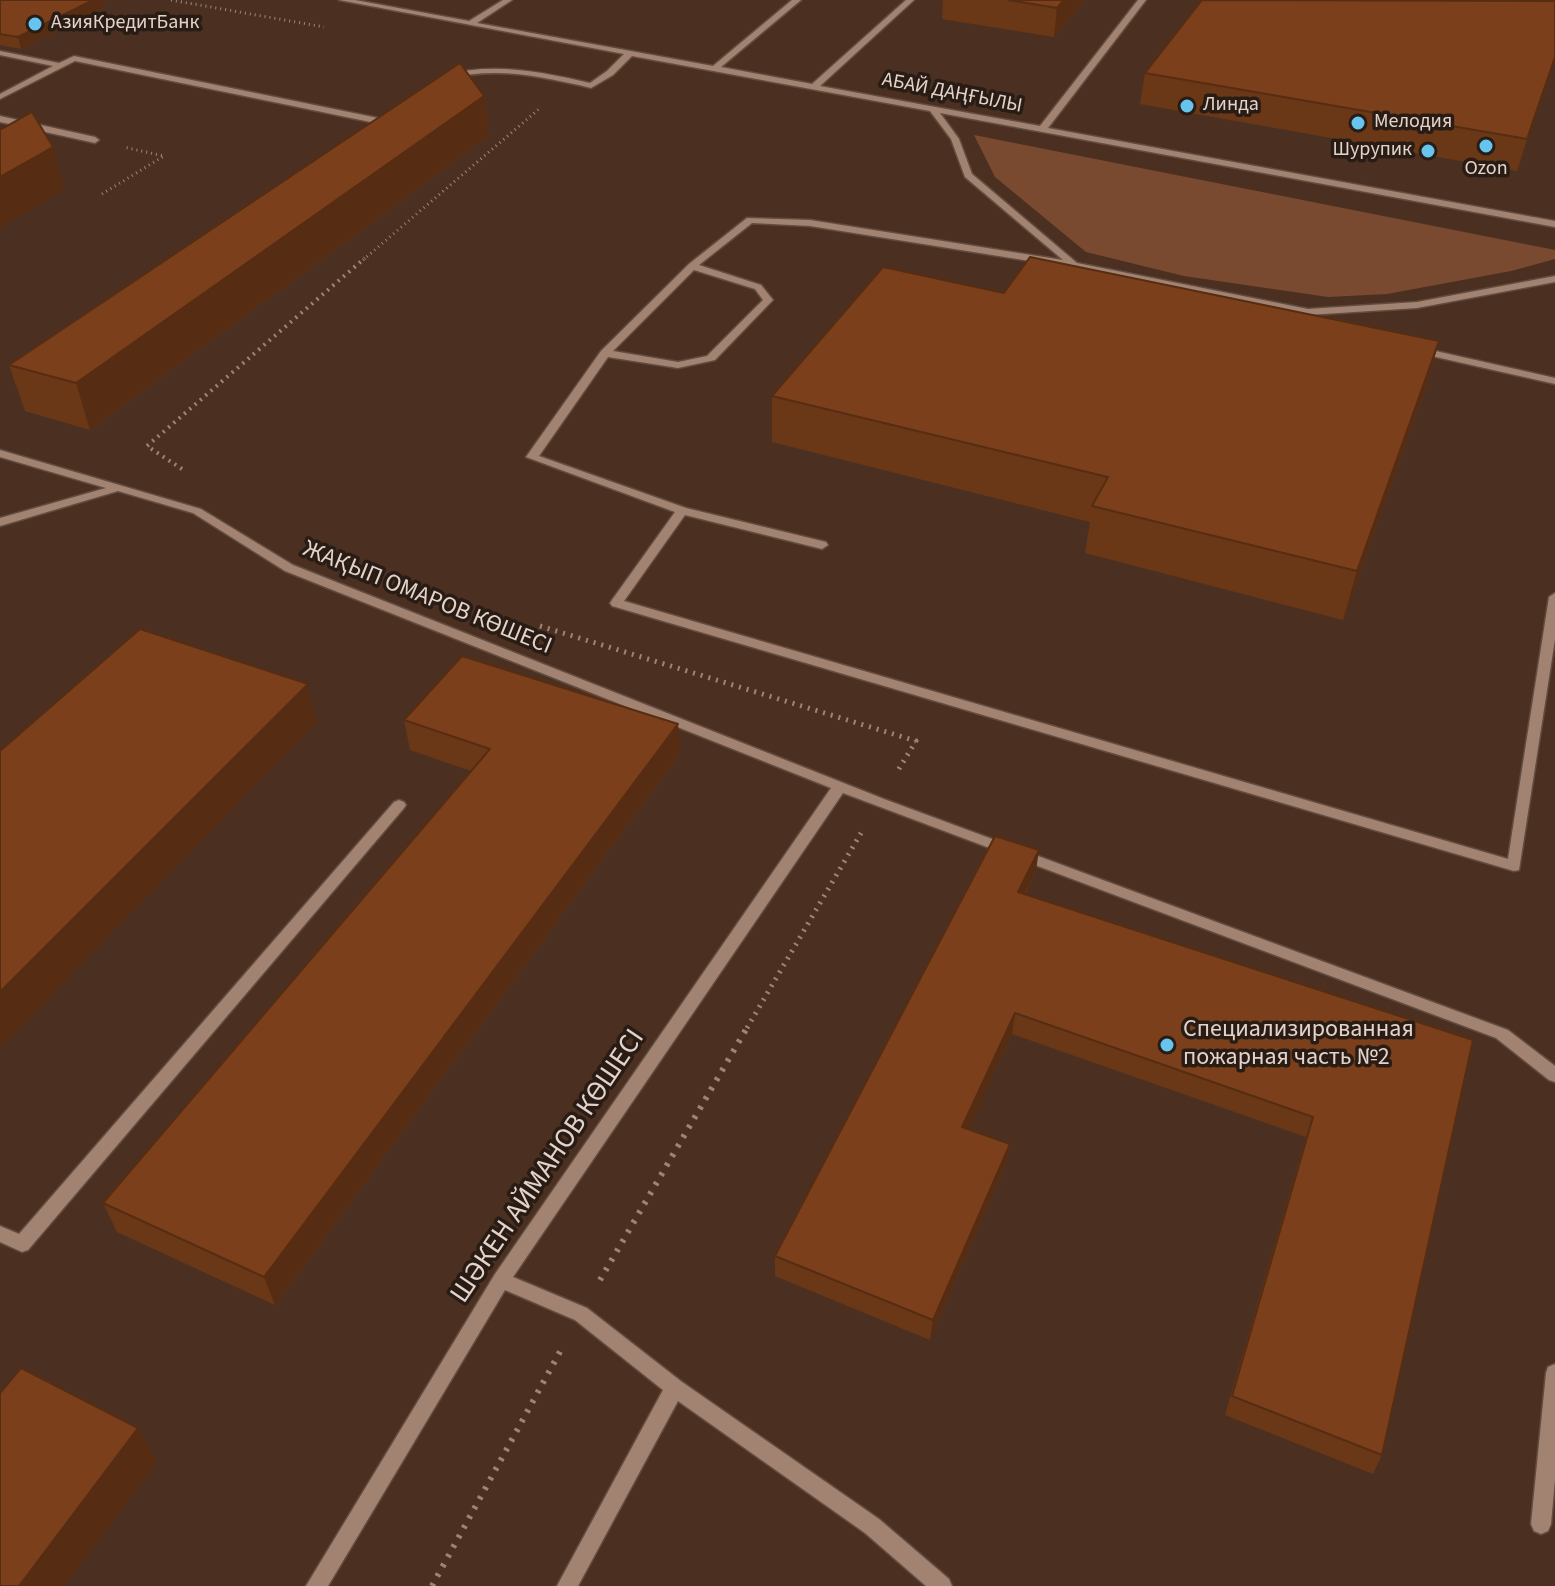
<!DOCTYPE html>
<html>
<head>
<meta charset="utf-8">
<style>
	body { margin:0 }
	canvas { display:block; background:#4b3022 }
</style>
</head>
<body>
<canvas width="1555" height="1586"></canvas>
<script>
const g = document.querySelector('canvas').getContext('2d');
g.lineJoin = 'round';
function paint(path, color) { g.fillStyle = color; g.fill(path, 'evenodd'); }
function strokePath(path, color, width, dash) { g.strokeStyle = color; g.lineWidth = width; g.lineCap = dash ? 'butt' : 'round'; g.setLineDash(dash || []); g.stroke(path); }
function label(font, color, halo, rows, align = 'center') {
  g.font = font + ' "Source Sans 3",sans-serif'; g.lineWidth = 7; g.setLineDash([]); g.textBaseline = 'middle'; g.strokeStyle = halo; g.fillStyle = color; for (const [text, x, y, turn = 0] of rows) {
    g.save(); g.translate(x, y); g.rotate((+turn || 0) * Math.PI / 180); g.textAlign = isNaN(turn) ? turn : align; if (halo) g.strokeText(text, 0, 0); g.fillText(text, 0, 0); g.restore();
  }
}
const green = new Path2D(`
	M974,135l581,115v9l-44,12 -124,23 -59,3 -144,-21 -98,-24 -91,-75z`);
const pathFar3 = new Path2D(`
	M171,0l153,27
	M102,194l62,-38 -41,-9
	M363,260l176,-151`);
const pathFar2 = new Path2D(`
	M182,469l-35,-23 218,-188`);
const pathFar1 = new Path2D(`
	M540,626l376,115 -19,31
	M747,1028l114,-195`);
const path = new Path2D(`
	M600,1280l148,-254
	M432,1586l130,-238`);
const minor = new Path2D(`
	M339,0h16l114,21 34,-21h9l-35,23 236,43 79,-66h9l-80,67 91,17 94,-84h8l-94,86 220,40 98,-126h8l-98,128 507,93v6l-615,-114 19,26 13,35 105,89 231,46 109,-7 138,-26v6l-138,26 -109,7 -234,-47 -264,-42 -58,-3 -53,42 62,20 12,15 -2,2 -56,58 -37,8 -70,-11 -69,99 147,52 140,34 2,3 -6,4 -137,-34 -61,86 884,258 41,-262 6,-4v46l-36,231 -5,1 -902,-265 -2,-3 2,-3 63,-88 -149,-55 75,-106 88,-87 58,-46 63,2 253,40 -98,-83 -14,-38 -21,-28 -298,-55 -19,19 -22,13c-48,-11 -94,-22 -143,-9h-3v-4c49,-13 96,-3 145,8l17,-12 17,-17zM694,270l61,19 8,11 -56,56 -29,6 -65,-11z
	M0,51l59,12 15,-7 309,63 6,-3 4,3 -8,6 -310,-64 -75,38v-5l53,-28 -53,-11z
	M0,116l95,21 4,3 -4,3 -95,-21z
	M1418,347l137,31v6l-141,-32v-4z
	M0,450l201,59 92,56 591,234 624,231 47,36v16l-6,-2 -53,-42 -653,-245 -330,484 74,31 95,74 197,137 70,60 3,7h-26l-61,-53 -187,-132 -100,185h-21l106,-196 -88,-70 -70,-30 -177,296h-22l189,-312 336,-486 -546,-217 -92,-58 -75,-22 -118,35v-8l106,-30 -106,-31z
	M399,800l5,2 2,3 -2,3 -376,442 -6,2 -22,-10v-16l19,8 375,-432z
	M1555,1364v115l-4,45 -3,7 -7,3 -7,-3 -3,-7 15,-151 2,-6z`);
const wall = new Path2D(`
	M0,0h104l1,7 -84,42 -21,-4z
	M943,0h142l-31,37 -112,-18z
	M1555,1v60l-38,110 -377,-67 5,-31z
	M484,96l5,40 -399,294 -65,-19 -16,-46z
	M1004,293l435,48 -13,46 -83,233 -258,-67 5,-31 -318,-80v-46z
	M404,720l276,34 -405,551 -158,-73 -14,-29 368,-432 -61,-21z
	M1036,871l-11,24 448,145 -91,415 -9,19 -148,-59 81,-278 -294,-103 -44,95 42,15 -4,20 -76,176 -155,-64v-20z`);
const shadedWall = new Path2D(`
	M93,0h11l1,7 -84,42 -3,-12z
	M1064,0h21l-31,37 3,-29z
	M1555,57v4l-38,110 10,-32z
	M484,96l5,40 -399,294 -14,-47z
	M53,147l12,42 -65,39v-51z
	M1439,341l-13,46 -83,233 14,-49z
	M308,684l9,38 -317,326v-56z
	M678,724l2,30 -405,551 -11,-28z
	M1039,850l-3,21 -21,42 3,-21z
	M1015,1013l-3,21 -52,114 2,-21z
	M1010,1144l-4,20 -76,176 3,-20z
	M138,1428l19,34 -92,124h-46z`);
const building = new Path2D(`
	M0,0h93l-75,37 -18,-3z
	M1008,0h56l-7,8z
	M1202,0l353,1v56l-28,82 -382,-66z
	M460,63l24,33 -408,287 -67,-18z
	M32,112l21,35 -53,30v-47z
	M1030,257l409,84 -82,230 -265,-65 16,-29 -336,-81 111,-129 121,26z
	M140,629l168,55 -308,308v-241z
	M462,656l216,68 -414,553 -161,-74 387,-454 -86,-29z
	M995,836l44,14 -21,42 455,148 -91,415 -150,-59 81,-279 -298,-104 -53,114 48,17 -77,176 -158,-64z
	M21,1368l117,60 -119,158h-19v-193z`);
const markers = [
	[35,24,8,"#66c4ef"],
	[1187,106,8,"#66c4ef"],
	[1358,123,8,"#66c4ef"],
	[1486,146,8,"#66c4ef"],
	[1428,151,8,"#66c4ef"],
	[1167,1045,8,"#66c4ef"]
];
const farPoinames = [
	["АзияКредитБанк",51,24],
	["Линда",1203,106],
	["Мелодия",1374,123],
	["Шурупик",1412,151,"right"],
	["Ozon",1486,170,"center"]
];
const farStreetnames = [
	["АБАЙ ДАҢҒЫЛЫ",952,94,11]
];
const streetNames = [
	["ЖАҚЫП ОМАРОВ КӨШЕСІ",427,599,22]
];
const poiNames = [
	["Специализированная",1183,1031],
	["пожарная часть №2",1183,1059]
];
const nearStreetnames = [
	["ШӘКЕН АЙМАНОВ КӨШЕСІ",549,1167,-56]
];
paint(green, '#794a2f');
strokePath(minor, '#624c3f', 3);
strokePath(pathFar3, '#9b857a', 3, [1, 4]);
strokePath(pathFar2, '#9b857a', 4, [2, 5]);
strokePath(pathFar1, '#9b857a', 5, [2, 6]);
strokePath(path, '#9b857a', 6, [3, 8]);
paint(minor, '#a28372');
paint(wall, '#6a3717');
paint(shadedWall, '#562d13');
paint(building, '#7b401b');
strokePath(building, '#562d13', 2);
for (const [x, y, r, color] of markers) { const dot = new Path2D(); dot.arc(x, y, r, 0, 2 * Math.PI); g.fillStyle = color; g.fill(dot); strokePath(dot, '#281c15', 3); }
label('20px', '#e4d3ca', '#281c15', farPoinames, 'left');
label('20px', '#e4d3ca', '#281c15', farStreetnames);
label('24px', '#e4d3ca', '#281c15', streetNames);
label('24px', '#e4d3ca', '#281c15', poiNames, 'left');
label('28px', '#e4d3ca', '#281c15', nearStreetnames);
</script>
</body>
</html>
